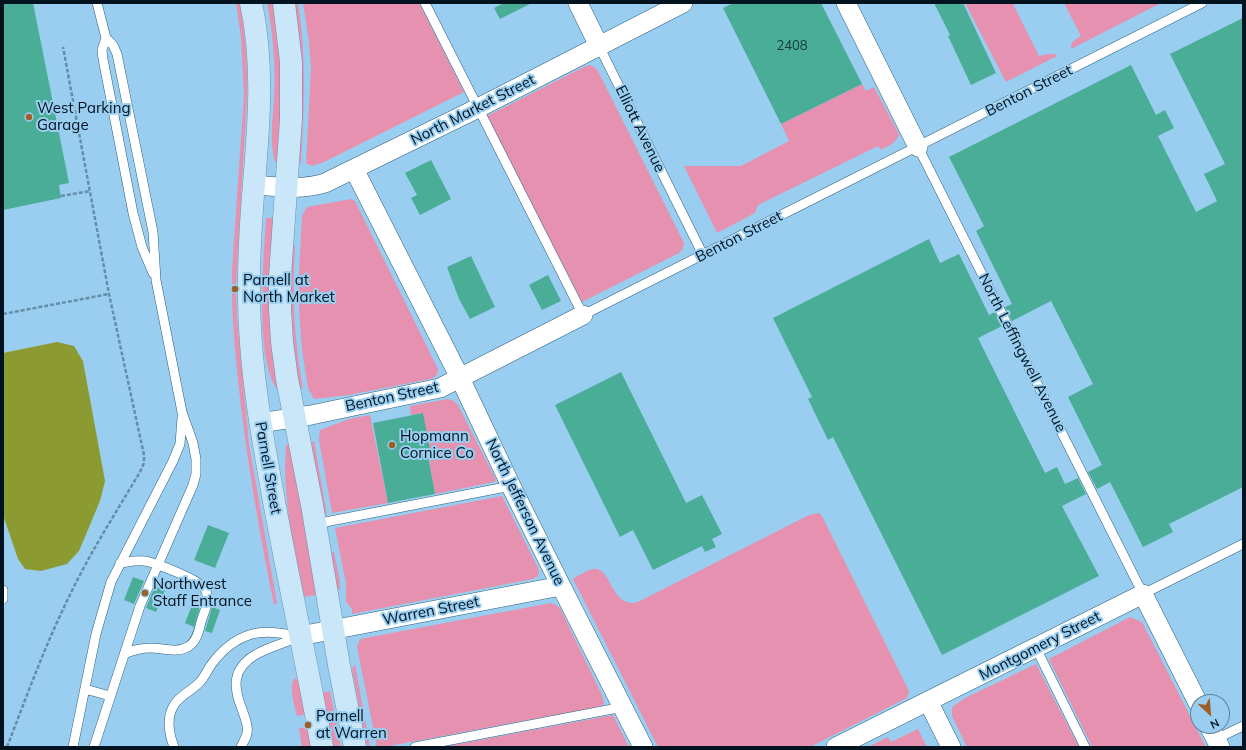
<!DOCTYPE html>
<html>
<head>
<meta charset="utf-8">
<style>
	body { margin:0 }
	#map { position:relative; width:1246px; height:750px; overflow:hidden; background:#9acef0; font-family:Mulish,sans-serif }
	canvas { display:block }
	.frame { position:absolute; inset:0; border:4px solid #01131f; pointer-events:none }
	.north { position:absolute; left:1190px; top:694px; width:40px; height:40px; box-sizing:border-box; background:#9acef0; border:1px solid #5d839c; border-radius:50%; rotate:154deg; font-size:11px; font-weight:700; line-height:16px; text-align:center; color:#01131f }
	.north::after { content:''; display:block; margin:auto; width:14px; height:18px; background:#9e5e28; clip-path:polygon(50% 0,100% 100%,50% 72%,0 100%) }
</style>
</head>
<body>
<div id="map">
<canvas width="1246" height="750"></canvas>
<div class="frame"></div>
<div class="north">N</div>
</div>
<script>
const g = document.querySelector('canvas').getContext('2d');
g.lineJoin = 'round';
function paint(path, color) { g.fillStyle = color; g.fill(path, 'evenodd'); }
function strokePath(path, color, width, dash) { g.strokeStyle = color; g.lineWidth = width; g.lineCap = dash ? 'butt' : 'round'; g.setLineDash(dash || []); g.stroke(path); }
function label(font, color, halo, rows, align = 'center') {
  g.font = font + ' Mulish,sans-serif'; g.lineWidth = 4; g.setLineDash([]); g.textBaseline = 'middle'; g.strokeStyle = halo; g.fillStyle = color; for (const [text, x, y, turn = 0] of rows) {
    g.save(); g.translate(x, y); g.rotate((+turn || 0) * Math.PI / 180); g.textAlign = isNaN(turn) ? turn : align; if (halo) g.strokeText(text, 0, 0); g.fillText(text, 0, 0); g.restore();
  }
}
const green = new Path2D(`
	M236,3h4c5,31 8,62 7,94l-11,187h-4v-14l12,-175 -3,-58z
	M267,3h8l7,50 -3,109h-4c-6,-22 -2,-42 -1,-64 2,-31 -1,-64 -7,-95z
	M293,3h5c9,54 6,107 3,161l-2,-5z
	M303,3h116l45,89 -140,70 -12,4 -6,-3 5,-94 -2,-27z
	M965,3h50l-2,1 26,52 9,-2h6l3,2 -51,26z
	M1064,3h97l-90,46c0,-8 4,-9 10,-13z
	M590,65l4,2 4,4 86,172 -1,5 -4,5 -97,49 -95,-186 99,-50z
	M862,84l4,7 8,-4 25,47c-2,9 -11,12 -18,16l-3,-4 -120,59 -3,8 -38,20 -33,-67h57l48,-25 -8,-17z
	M351,199l4,2 83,168c0,7 -3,8 -8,10l-81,16 -35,4 -6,-11 -6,-38 -3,-41v-36l3,-57 5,-9z
	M266,218h9l3,172c-24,-29 -14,-134 -12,-172z
	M290,246h5c-3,51 -1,93 8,142l-1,1 -3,-4 -8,-50z
	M232,290h4l1,29 12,125 28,159 -3,2c-15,-74 -28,-149 -36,-225 -3,-30 -6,-60 -6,-90z
	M448,399l6,2 4,4 38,75 -2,2 -59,12 -5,-28v-17l-7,-36 -12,2 -1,-9z
	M370,415l18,88 -56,10 -13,-73 1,-10 29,-11z
	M314,441l13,74 -3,-2 -13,-65 1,-6z
	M291,443l25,139v13l-13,2c-9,-50 -21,-100 -17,-151l1,-2z
	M502,496l36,72 1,4 -1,4 -5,3 -181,35v-5l-6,-7v-19l-11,-55z
	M819,513l3,3 87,175 -2,7 -97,49h-152l-85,-168c6,-4 13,-8 20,-10 17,-4 17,34 40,34 2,0 6,-2 9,-3l167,-85z
	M334,552l6,30v7l-3,1 -7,-37z
	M551,603l5,2 4,3 42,87 2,8 -2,3 -218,41h-7l-20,-100 3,-8z
	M1130,617l12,5 64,125h-114l-43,-88z
	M355,664l15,83h-2l-2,-4 -14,-74z
	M1036,664l43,83h-112l-15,-31v-9l13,-9z
	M294,678l6,3 7,33 -10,2c-3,-12 -8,-27 -3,-38z
	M330,691l11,56h-10l-10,-54z
	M613,715l16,32h-186z
	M309,727l4,20h-11l-3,-19z
	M918,729l9,18h-59l20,-10 3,5z`);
const water = new Path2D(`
	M57,342l17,4 9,15 22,120 -5,20 -21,50 -12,13 -26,7 -16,-2 -7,-10 -15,-44v-162z`);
const building = new Path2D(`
	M3,3h30l36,180 -10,2 2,13 -58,12z
	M504,3h28l-32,16 -6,-11z
	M733,3h88l41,81 -81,40 -58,-116z
	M934,3h29l33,70 -25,12 -23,-49 2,-1z
	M1243,18v469l-74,37 4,8 -30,15 -33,-65 -13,7 -9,-17 14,-7 -34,-68 25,-13 -42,-83 -39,20 -7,-14 7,-3 -36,-73 8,-5 -35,-69 182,-92 25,50 9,-5 9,18 -16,8 38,76 21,-11 -13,-27 21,-10 -55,-110z
	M431,160l20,39 -31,16 -9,-17 6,-3 -12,-22z
	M929,239l11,24 19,-9 30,61 6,-3 7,14 -24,12 67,135 12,-6 8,17 13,-6 8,16 -24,12 37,70 -157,79 -109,-218 -5,3 -20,-41 4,-2 -39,-79z
	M471,256l24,51 -25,12 -11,-20 -12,-32z
	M548,275l13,26 -19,9 -13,-25z
	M621,372l65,131 16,-8 20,39 -10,5 4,8 -11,5 -3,-6 -49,24 -20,-40 -13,7 -65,-132z
	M423,413l7,36 -3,1 8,44 -47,9 -15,-80z
	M208,525l21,8 -14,35 -21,-8z
	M133,577l11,4 -10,23 -10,-4z
	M155,586l10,4 -9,22 -10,-4z
	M194,600l7,3 -7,24 -9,-4z
	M212,607l8,3 -8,23 -7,-2z`);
const path = new Path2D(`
	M61,196l29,-5
	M3,314l106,-20
	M7,747c19,-49 37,-99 60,-146 21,-45 48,-87 73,-129l4,-9v-8l-35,-161 -46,-247`);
const service = new Path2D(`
	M425,3l158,312 619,-312
	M106,38l-4,12 1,9 30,154 9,34 11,26
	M599,46l104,209
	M918,147l225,447 100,-50
	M315,524l196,-38
	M120,563c8,-1 17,-3 25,-2 11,2 55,19 60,28 6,10 -1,23 -4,33 -2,8 -4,19 -12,24 -11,8 -26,2 -38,2 -10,0 -18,2 -27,6
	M3,590v9
	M1036,648l49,99
	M85,689l25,7
	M1216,739l27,-13
	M73,747l23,-113 15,-52 62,-121 7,-17 2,-26
	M94,747l46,-141 53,-121 3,-11v-15l-3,-16 -11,-31 -26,-132 -3,-48 -36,-178 -4,-9 -7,-7 -9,-35
	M174,747c-5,-13 -8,-29 0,-42 5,-9 17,-14 25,-22 5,-5 8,-12 12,-18 10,-14 24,-26 41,-31 16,-4 33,0 48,2
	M241,747c2,-4 5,-9 6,-14 2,-8 -3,-17 -5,-24 -9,-22 -10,-40 13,-54 13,-8 31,-12 45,-19
	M415,747l208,-40`);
const minor = new Path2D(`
	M578,3l21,43
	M846,3l72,144
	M354,169l106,209 51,108 50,100 82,161
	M254,185c25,2 48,5 71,-2l153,-75 205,-105
	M260,423l51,-8 129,-27 143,-73
	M300,636l261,-50
	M928,701l23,46
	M1209,726l11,21
	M836,747l307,-153 55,109`);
const primary = new Path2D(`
	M251,3c13,60 8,120 3,180 -4,48 -7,96 -4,144 2,45 9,90 17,135 16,95 38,190 55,285
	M284,3l7,59v57l-11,157v33l2,33 5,37 25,126 27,160 16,82`);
const markers = [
	[29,117,4,"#9e5e28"],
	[235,289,4,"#9e5e28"],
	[392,445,4,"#9e5e28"],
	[145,593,4,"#9e5e28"],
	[308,725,4,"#9e5e28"]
];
const numberNames = [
	["2408",792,46]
];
const streetNames = [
	["Benton Street",1029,91,-27],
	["North Market Street",473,110,-27],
	["Elliott Avenue",640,129,64],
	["Benton Street",739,237,-27],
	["North Leffingwell Avenue",1022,353,63],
	["Benton Street",392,397,-12],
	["Parnell Street",268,468,80],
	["North Jefferson Avenue",525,512,64],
	["Warren Street",431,611,-11],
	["Montgomery Street",1040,646,-27]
];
const poiNames = [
	["West Parking",37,108],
	["Garage",37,125],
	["Parnell at",243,280],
	["North Market",243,297],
	["Hopmann",400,436],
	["Cornice Co",400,453],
	["Northwest",153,584],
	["Staff Entrance",153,601],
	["Parnell",316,716],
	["at Warren",316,733]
];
paint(green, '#e691af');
paint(water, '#8c9b31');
paint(building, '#4aad98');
strokePath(service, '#2e5f7d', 10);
strokePath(minor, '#2e5f7d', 20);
strokePath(primary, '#6c92ab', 23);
strokePath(path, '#658da8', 2.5, [4, 2]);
strokePath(service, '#fff', 9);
strokePath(minor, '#fff', 19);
strokePath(primary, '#cae7fa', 22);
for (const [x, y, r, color] of markers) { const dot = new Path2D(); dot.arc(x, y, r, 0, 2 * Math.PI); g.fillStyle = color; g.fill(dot); strokePath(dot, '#9acef0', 1.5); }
label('13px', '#133a3d', null, numberNames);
label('15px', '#01131f', '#9acef0', streetNames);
label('15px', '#01131f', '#9acef0', poiNames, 'left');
</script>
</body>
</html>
